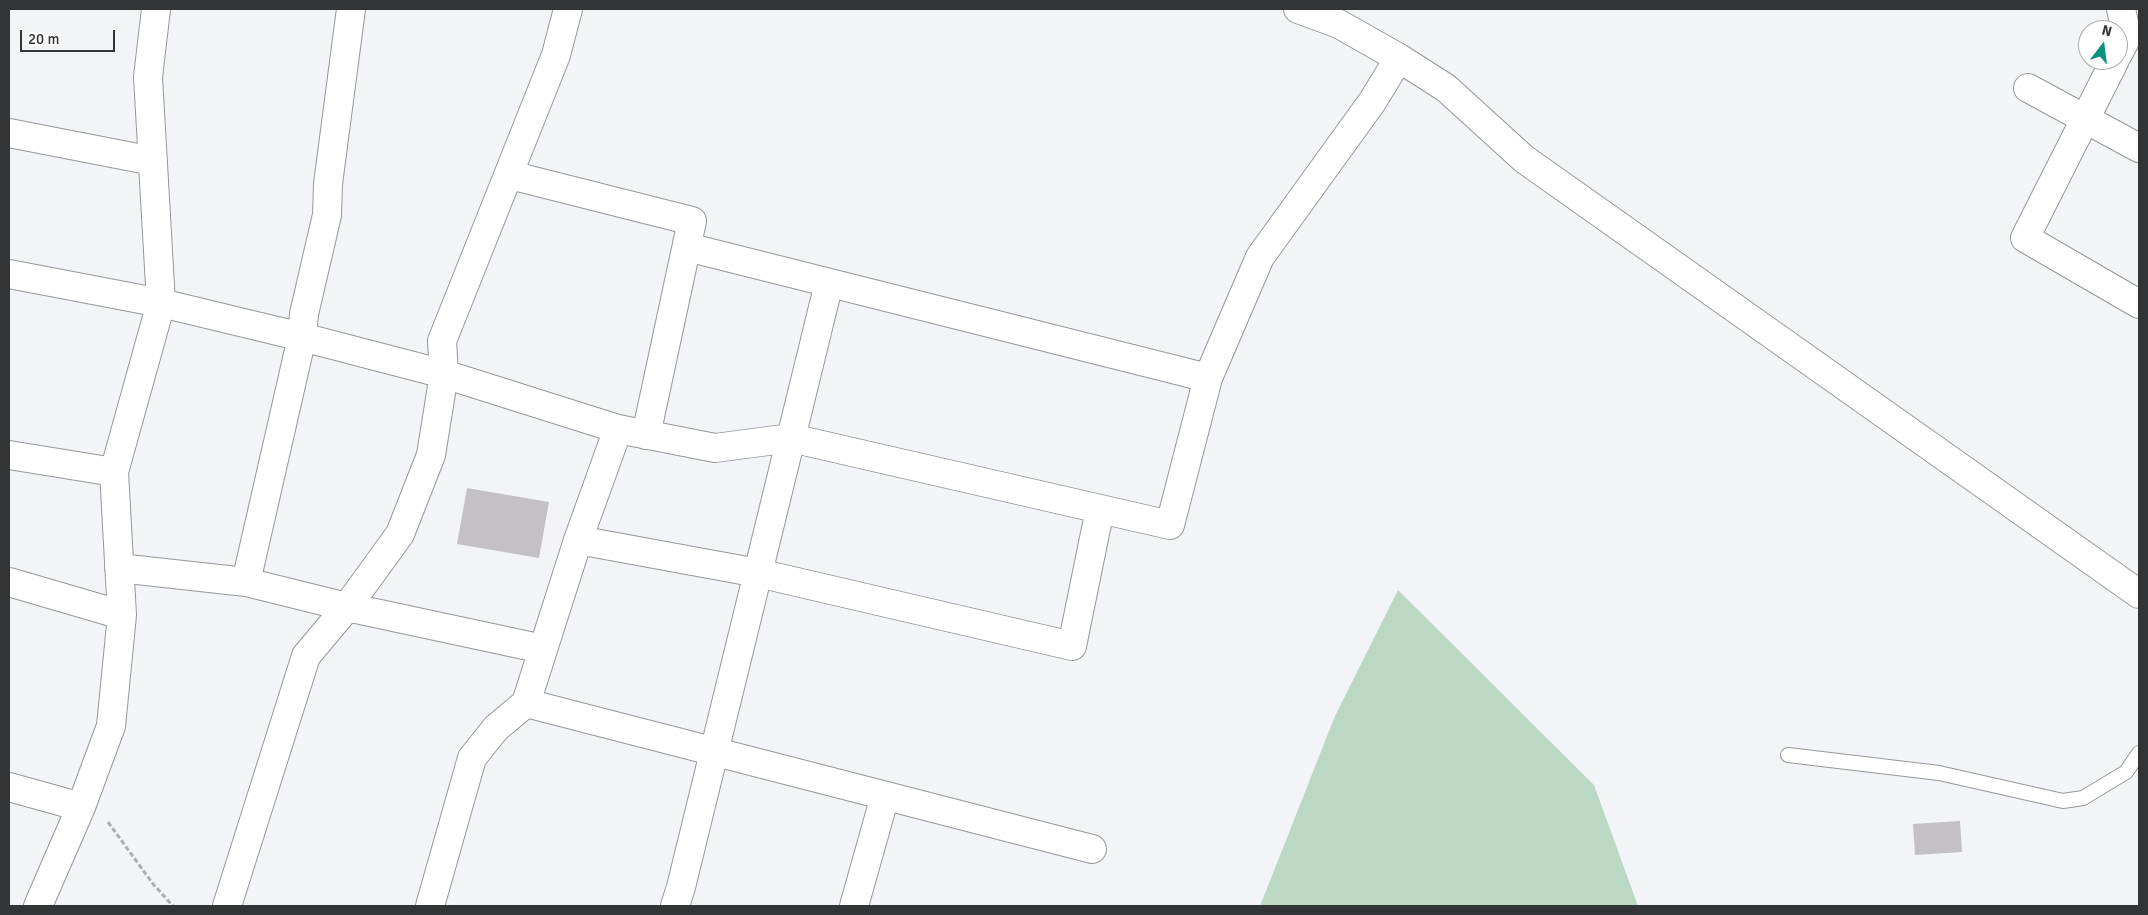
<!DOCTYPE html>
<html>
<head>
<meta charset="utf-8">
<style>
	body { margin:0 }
	#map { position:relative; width:2148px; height:915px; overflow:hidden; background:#f3f4f7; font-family:Signika,sans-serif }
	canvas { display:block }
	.frame { position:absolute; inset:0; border:10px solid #333435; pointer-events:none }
	.north { position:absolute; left:2078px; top:20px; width:50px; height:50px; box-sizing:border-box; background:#fff; border:1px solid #adaeae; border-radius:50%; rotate:15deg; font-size:14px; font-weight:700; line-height:20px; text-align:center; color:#333435 }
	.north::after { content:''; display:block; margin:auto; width:18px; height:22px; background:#09937f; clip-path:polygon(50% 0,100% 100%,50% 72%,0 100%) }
	.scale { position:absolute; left:20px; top:30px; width:95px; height:22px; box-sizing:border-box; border:2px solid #333435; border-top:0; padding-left:6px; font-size:15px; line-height:18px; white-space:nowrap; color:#333435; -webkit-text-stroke:4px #fff; paint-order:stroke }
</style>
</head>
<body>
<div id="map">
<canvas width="2148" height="915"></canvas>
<div class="frame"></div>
<div class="north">N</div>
<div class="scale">20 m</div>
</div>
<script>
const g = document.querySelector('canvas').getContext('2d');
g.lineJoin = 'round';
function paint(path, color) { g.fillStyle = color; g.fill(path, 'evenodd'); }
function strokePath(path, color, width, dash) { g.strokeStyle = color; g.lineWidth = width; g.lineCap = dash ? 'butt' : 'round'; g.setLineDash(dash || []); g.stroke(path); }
const green = new Path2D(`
	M1398,590l196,195 44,121h-378l75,-190z`);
const building = new Path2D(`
	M467,488l82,14 -10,56 -82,-14z
	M1960,821l2,31 -47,3 -2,-31z`);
const path = new Path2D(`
	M108,822l45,62 20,22`);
const lane = new Path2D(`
	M1788,755l151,18 124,28 20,-3 43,-26 13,-19`);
const street = new Path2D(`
	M1298,9l41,15 60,34 47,30 78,71 615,435
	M2118,54l9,-17 -6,-28
	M2115,60l-90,178 114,66
	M2028,88l111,60
	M9,133l144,28
	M510,175l182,46 -46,214
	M687,247l521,131
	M9,274l152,29 141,34 142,37 174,55 97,19 76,-10 379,87 38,-147 52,-121 112,-155 27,-44
	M9,455l105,17
	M578,540l180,33 314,73 28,-137
	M119,568l127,14 101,25 196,42
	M9,582l113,33
	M246,582l56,-245 2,-23 23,-99 1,-31 23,-175
	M526,703l566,146
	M9,787l72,20
	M38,906l43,-99 30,-81 11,-111 -8,-143 47,-169 -13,-226 8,-68
	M227,906l79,-250 41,-49 53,-73 31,-79 13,-81 -2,-33 114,-286 12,-46
	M430,906l42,-148 24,-30 30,-25 52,-163 40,-111
	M675,906l6,-19 148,-604
	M854,906l31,-110`);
paint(green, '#bad8c3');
paint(building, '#c3c1c3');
strokePath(lane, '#959799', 16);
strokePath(street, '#959799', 30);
strokePath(path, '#acadaf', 3, [5, 2.5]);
strokePath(lane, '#fff', 14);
strokePath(street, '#fff', 28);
</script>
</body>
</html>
